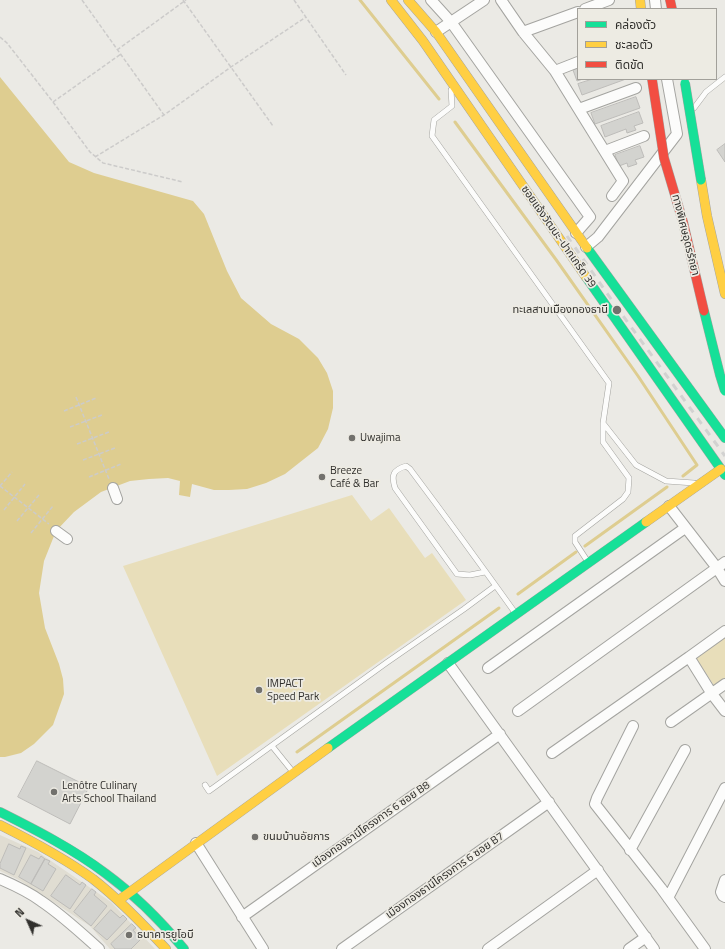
<!DOCTYPE html>
<html>
<head>
<meta charset="utf-8">
<style>
	body { margin:0 }
	#map { position:relative; width:725px; height:949px; overflow:hidden; background:#ebeae5; font-family:"Titillium Web","Noto Sans Thai",sans-serif }
	canvas { display:block }
	.legend { position:absolute; left:577px; top:8px; width:140px; height:72px; box-sizing:border-box; background:#edebe3; border:1px solid #a2a09a; margin:0; padding:5px 7px; list-style:none; font-size:12px; color:#31302d }
	.legend li { display:flex; align-items:center; gap:8px; height:20px }
	.legend b { width:20px; border:1px solid #a2a09a }
	.north { position:absolute; left:8px; top:901px; width:40px; height:40px; -webkit-text-stroke:3px #edebe3; paint-order:stroke; rotate:315deg; font-size:11px; font-weight:700; line-height:16px; text-align:center; color:#31302d }
	.north::after { content:''; display:block; margin:auto; width:14px; height:18px; background:#31302d; clip-path:polygon(50% 0,100% 100%,50% 72%,0 100%) }
</style>
</head>
<body>
<div id="map">
<canvas width="725" height="949"></canvas>
<ul class="legend">
<li><b style="height:5px;background:#16e098"></b>คล่องตัว</li>
<li><b style="height:5px;background:#ffcf43"></b>ชะลอตัว</li>
<li><b style="height:5px;background:#f24e42"></b>ติดขัด</li>
</ul>
<div class="north">N</div>
</div>
<script>
const g = document.querySelector('canvas').getContext('2d');
g.lineJoin = 'round';
function paint(path, color) { g.fillStyle = color; g.fill(path, 'evenodd'); }
function strokePath(path, color, width, dash) { g.strokeStyle = color; g.lineWidth = width; g.lineCap = dash ? 'butt' : 'round'; g.setLineDash(dash || []); g.stroke(path); }
function label(font, color, halo, rows, align = 'center') {
  g.font = font + ' "Titillium Web","Noto Sans Thai",sans-serif'; g.lineWidth = 3.5; g.setLineDash([]); g.textBaseline = 'middle'; g.strokeStyle = halo; g.fillStyle = color; for (const [text, x, y, turn = 0] of rows) {
    g.save(); g.translate(x, y); g.rotate((+turn || 0) * Math.PI / 180); g.textAlign = isNaN(turn) ? turn : align; if (halo) g.strokeText(text, 0, 0); g.fillText(text, 0, 0); g.restore();
  }
}
const built = new Path2D(`
	M0,835l38,17 73,50 44,47h-45l-20,-23 -71,-46 -19,-9z`);
const green = new Path2D(`
	M352,495l19,26 18,-13 36,50 7,-5 34,47 -249,176 -94,-210z
	M725,628v51l-10,8 -23,-35z`);
const water = new Path2D(`
	M0,77l69,85 25,11 99,28 11,13 23,57 14,27 30,26 28,15 19,19 9,15 6,18v17l-5,21 -10,19 -33,26 -19,9 -19,6 -18,1h-15l-22,-6 -2,13 -11,-2 1,-14 -12,-3 -19,1 -19,2 -29,11 -27,20 -18,19 -12,30 -5,32 6,35 14,36 4,15 1,15 -11,31 -19,19 -13,9 -16,4h-5z`);
const stream = new Path2D(`
	M360,0l79,99
	M455,122l102,139 81,115 59,89 -14,11
	M585,546l82,-59
	M518,594l58,-42
	M297,752l202,-144`);
const building = new Path2D(`
	M578,69v10h5l-6,2 -4,-11z
	M593,79h33l-44,16 -4,-11z
	M636,97l4,11 -45,16 -4,-11z
	M639,112l4,11 -9,3 2,4 -9,3 -1,-4 -21,8 -4,-11z
	M725,144v18l-8,-12z
	M640,146l4,11 -9,3 2,4 -9,3 -1,-4 -8,3 -4,-11z
	M37,761l52,26 -19,37 -52,-27z
	M9,844l11,5 1,-3 5,2 -12,27 -14,-7v-4z
	M31,855l8,4 2,-3 4,3 -14,25 -12,-7z
	M45,859l5,2 -2,3 8,5 -13,22 -12,-7z
	M66,875l14,10 2,-3 4,3 -16,24 -19,-13z
	M92,889l4,3 -2,3 13,11 -16,20 -17,-14z
	M111,910l9,8 3,-3 4,4 -20,21 -13,-11z
	M132,924l4,4 -3,2 8,9 -10,10h-16l-4,-5z`);
const path = new Path2D(`
	M82,0l82,115
	M183,0l90,126
	M294,0l52,75
	M0,37l7,6 46,59 37,50 13,11 80,19
	M117,50l69,-50
	M53,102l68,-48
	M95,157l69,-42 67,-48 75,-50
	M76,397l33,82
	M64,411l32,-13
	M70,427l32,-12
	M77,444l32,-12
	M83,460l32,-12
	M89,477l32,-13
	M0,486l49,38
	M0,486l12,-14
	M4,510l21,-26
	M17,521l22,-26
	M31,533l22,-27`);
const lane = new Path2D(`
	M451,90l1,16 -18,14 -2,16 177,247 -6,40 33,42 30,16 28,2
	M694,108l12,-16 19,-15
	M588,562l-13,-20v-6l48,-37 5,-7 1,-14 -26,-36v-19
	M485,572l-15,3 -13,-1 -62,-86c-4,-13 -2,-18 11,-22l4,3c36,48 71,96 106,145
	M272,746l21,26
	M205,785l4,6 177,-128 78,-54 31,-23`);
const street = new Path2D(`
	M431,0l20,22 139,195 -14,16
	M501,0l22,32 32,39 68,110 -11,15
	M655,0l1,9
	M585,9l24,-9
	M436,32l48,-32
	M523,32l55,-20
	M555,71l23,-9
	M579,109l57,-21
	M605,151l39,-15
	M586,247l12,-10 79,-103 -10,-55
	M113,488l4,11
	M669,506l48,62 8,13
	M56,531l11,8
	M725,631l-36,26 23,37 13,17
	M448,663l206,286
	M488,668l197,-140
	M518,711l207,-149
	M671,722l54,-38
	M633,726l-36,72 -2,6 66,84 44,61
	M552,753l137,-96
	M196,843l67,106
	M630,850l55,-100
	M0,879c14,6 29,13 41,22 21,14 39,31 58,48
	M725,880l-4,12 2,4 2,1
	M668,898l57,-110
	M242,917l258,-183
	M342,949l207,-147
	M488,949l110,-79
	M629,949l17,-12`);
const fast = new Path2D(`
	M587,248l138,190
	M586,277l139,198
	M328,748l318,-226
	M0,812c36,18 73,37 105,61 30,22 56,48 79,76`);
const slow = new Path2D(`
	M391,0l32,41 163,236
	M408,0l28,32 151,216
	M640,0l1,9
	M701,180l6,36 18,78
	M646,522l75,-53
	M0,825c32,16 64,33 93,54 27,21 50,45 73,70
	M119,900l209,-152`);
const jam = new Path2D(`
	M670,0l2,9`);
const rail = new Path2D(`
	M567,236l51,73 107,147`);
const fastBridge = new Path2D(`
	M685,83l16,97
	M704,311l16,64 5,16`);
const jamBridge = new Path2D(`
	M652,79l12,79 19,64 21,89`);
const markers = [
	[617,310,5,"#72716d"],
	[352,438,4,"#72716d"],
	[322,477,4,"#72716d"],
	[259,690,4,"#72716d"],
	[54,792,4,"#72716d"],
	[255,837,4,"#72716d"],
	[129,935,4,"#72716d"]
];
const streetNames = [
	["ทางพิเศษอุดรรัถยา",685,235,76],
	["ซอยแจ้งวัฒนะ-ปากเกร็ด 39",558,237,55],
	["เมืองทองธานีโครงการ 6 ซอย B8",371,825,-35],
	["เมืองทองธานีโครงการ 6 ซอย B7",445,876,-35]
];
const poiNames = [
	["ทะเลสาบเมืองทองธานี",608,310,"right"],
	["Uwajima",360,438],
	["Breeze",330,471],
	["Café & Bar",330,484],
	["IMPACT",267,684],
	["Speed Park",267,697],
	["Lenôtre Culinary",62,786],
	["Arts School Thailand",62,799],
	["ขนมบ้านอัยการ",263,837],
	["ธนาคารยูโอบี",137,935]
];
paint(built, '#e0ddd2');
paint(green, '#e8deba');
paint(water, '#decd90');
strokePath(stream, '#decd90', 3);
paint(building, '#d3d3cf');
strokePath(building, '#bdbcb9', 1);
strokePath(lane, '#a4a4a0', 6);
strokePath(street, '#a4a4a0', 12);
strokePath(fast, '#a4a4a0', 10);
strokePath(slow, '#a4a4a0', 10);
strokePath(jam, '#a4a4a0', 10);
strokePath(path, '#cccbca', 1.5, [4, 2]);
strokePath(lane, '#fcfcfb', 5);
strokePath(street, '#fcfcfb', 10);
strokePath(fast, '#16e098', 9);
strokePath(slow, '#ffcf43', 9);
strokePath(jam, '#f24e42', 9);
strokePath(rail, '#d2d2d1', 3, [7, 7]);
strokePath(fastBridge, '#a4a4a0', 10, []);
strokePath(jamBridge, '#a4a4a0', 10, []);
strokePath(fastBridge, '#16e098', 9);
strokePath(jamBridge, '#f24e42', 9);
for (const [x, y, r, color] of markers) { const dot = new Path2D(); dot.arc(x, y, r, 0, 2 * Math.PI); g.fillStyle = color; g.fill(dot); strokePath(dot, '#edebe3', 1.5); }
label('11px', '#31302d', '#edebe3', streetNames);
label('11px', '#31302d', '#edebe3', poiNames, 'left');
</script>
</body>
</html>
